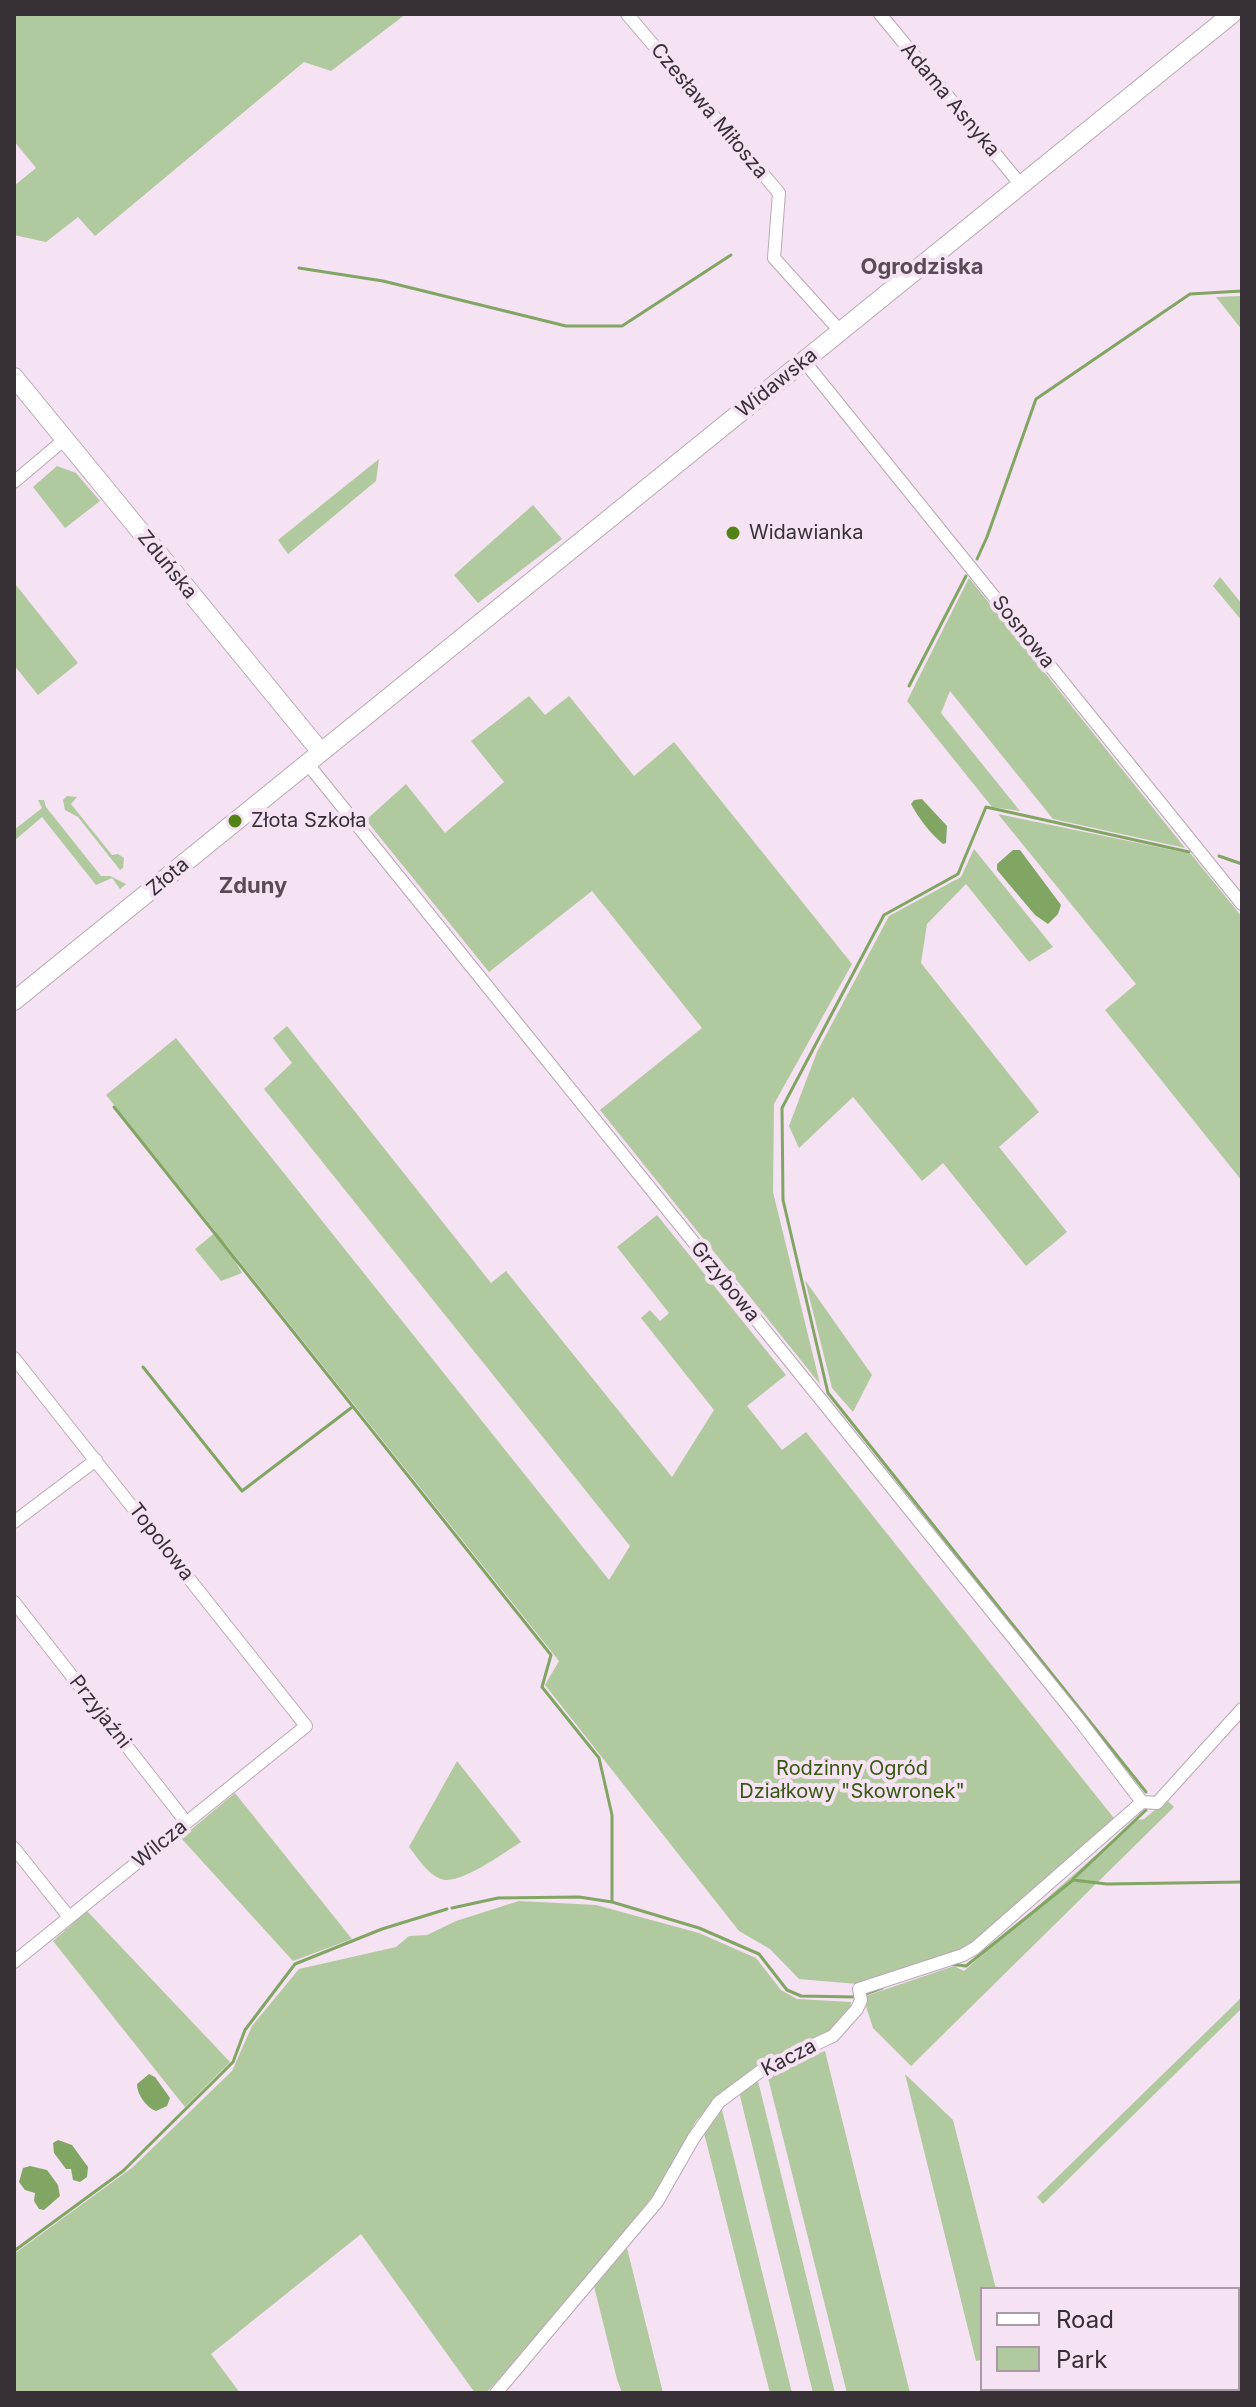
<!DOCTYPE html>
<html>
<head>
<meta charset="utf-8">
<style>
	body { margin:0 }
	#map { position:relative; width:1256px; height:2407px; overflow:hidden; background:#f5e2f2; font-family:Inter,sans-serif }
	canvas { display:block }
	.frame { position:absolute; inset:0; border:16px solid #362f35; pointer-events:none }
	.legend { position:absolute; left:980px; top:2287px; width:260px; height:104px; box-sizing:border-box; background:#f5e2f2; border:2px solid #a99aa6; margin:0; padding:10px 14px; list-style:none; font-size:24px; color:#362f35 }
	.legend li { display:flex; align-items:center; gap:16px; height:40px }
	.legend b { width:40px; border:2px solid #a99aa6 }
</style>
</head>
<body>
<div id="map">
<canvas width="1256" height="2407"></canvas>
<div class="frame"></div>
<ul class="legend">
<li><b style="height:10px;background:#fff"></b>Road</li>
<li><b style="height:22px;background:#b1c99e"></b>Park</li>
</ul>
</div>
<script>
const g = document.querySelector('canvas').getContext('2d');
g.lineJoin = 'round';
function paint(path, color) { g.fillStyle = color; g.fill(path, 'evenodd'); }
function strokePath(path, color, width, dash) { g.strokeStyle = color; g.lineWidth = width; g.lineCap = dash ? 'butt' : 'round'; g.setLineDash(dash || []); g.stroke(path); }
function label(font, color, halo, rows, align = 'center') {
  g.font = font + ' Inter,sans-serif'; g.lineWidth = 8; g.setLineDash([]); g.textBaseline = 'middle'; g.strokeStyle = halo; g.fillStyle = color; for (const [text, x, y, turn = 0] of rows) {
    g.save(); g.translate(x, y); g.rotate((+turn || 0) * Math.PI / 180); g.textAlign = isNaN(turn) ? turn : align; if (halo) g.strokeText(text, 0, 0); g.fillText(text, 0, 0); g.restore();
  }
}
const green = new Path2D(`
	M14,14h392l-75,57 -27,-9 -209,174 -17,-19 -32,25 -32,-7v-49l22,-18 -22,-27z
	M1242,296v34l-26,-33z
	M379,459l-3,22 -88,73 -10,-14z
	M57,466l19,7 24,28 -35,27 -32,-41z
	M533,505l29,34 -84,64 -24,-28z
	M1220,577l22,27v17l-29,-35z
	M969,578l216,270 -132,-29 -103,-128 -9,22 79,98 -28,-4 -85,-106z
	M16,585l62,78 -40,32 -24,-30z
	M529,696l16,19 24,-19 65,80 40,-34 178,222 -78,140 -1,88 47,192 -220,-274 102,-82 -110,-137 -103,81 -123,-152 40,-36 39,49 59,-51 -33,-41z
	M67,796l10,1 -6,7 41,51 6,-1 6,4 -1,10 -3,2 -42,-53 -13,-7 -2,-10z
	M38,800h6l2,7 55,69h9l16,8 -6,5 -8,-11 -16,7 -54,-68 -28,24v-11l28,-22z
	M998,814l193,40 51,63v264l-137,-171 31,-26z
	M974,849l79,98 -24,15 -63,-78 -39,40 -6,39 118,149 -40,35 68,85 -41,34 -83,-103 -21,18 -69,-84 -54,51 -10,-22 28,-74 72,-136 72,-39z
	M287,1026l204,257 15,-12 166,206 42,-67 -73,-92 9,-8 10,11 9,-8 -52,-66 40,-32 129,160 -39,31 35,44 24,-18 311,390 -152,127 -108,35 -58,-5 -29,-30 -31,-18 -194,-246 14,-24 -335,-419 18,31 -21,8 -26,-32 21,-17 -110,-137 70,-57 433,542 21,-34 -366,-457 28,-26 -19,-25z
	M805,1280l67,95 -19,37 -21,-24z
	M457,1761l64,81c-16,10 -62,44 -80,37 -14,-5 -23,-21 -32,-32z
	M235,1793l117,146 -59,22 -112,-123z
	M1167,1800l7,7 -263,259 -38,-38 -10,-31 91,-31 10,5 172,-151 8,-1z
	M519,1901l77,4 103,28 57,25 25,32 16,9 54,3 -1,9 -21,22 -64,30 -42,29 -27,29 -35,65 -118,145 -57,62h-11l-114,-159 -150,120 29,39h-226v-139l119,-87 99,-96 20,-45 47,-57 97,-22 13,-11 18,-1 29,-14z
	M87,1911l143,151 -45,45 -132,-166z
	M1242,1997v11l-199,196 -6,-7z
	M825,2051l85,342h-63l-81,-323 25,-6z
	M905,2074l48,46 43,169h-14v71l-6,1z
	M757,2077l78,316h-22l-74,-301z
	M721,2106l71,287h-22l-67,-264z
	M627,2248l36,145h-41l-5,-14 -24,-97z`);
const water = new Path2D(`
	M922,799l25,27 -1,17 -3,1c-13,-11 -24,-25 -32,-40l3,-4z
	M1013,850h7l41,55 -3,9 -10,10 -13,-9 -38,-45v-6z
	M149,2074l6,3 15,21 -3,8 -11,5c-9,-3 -19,-16 -19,-27z
	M58,2140l14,5 16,22 -1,10 -7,5 -7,-2 -2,-11h-5l-12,-16 -1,-10z
	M30,2166l17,4 11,15 2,11 -16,14 -5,-1 -5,-8 1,-8 -10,-3 -6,-8 4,-14z`);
const stream = new Path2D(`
	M299,268l84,13 183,45h56l109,-71
	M977,559l10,-22 49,-138 154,-105 52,-3
	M909,686l57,-110
	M1219,856l23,8
	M114,1107l437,548 -9,32 57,71 13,57v87
	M143,1367l99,124 109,-83
	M1146,1792l-318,-399 -45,-193 -1,-92 102,-193 74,-41 28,-67 203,45
	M1073,1879l73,-69
	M452,1908l46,-10 81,-1 33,5 87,26 60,26 28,36 14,6 54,1
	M949,1964l17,2 107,-86 34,4 135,-2
	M863,1995l19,-7
	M14,2251l109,-80 90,-89 20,-20 12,-32 50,-66 87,-35 65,-20`);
const street = new Path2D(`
	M627,14l152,179 -5,65 66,73
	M880,14l141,171
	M804,361l438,543
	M14,482l51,-43
	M307,763l770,954 65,85
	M14,1358l292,368 -292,236
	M14,1522l82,-62
	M14,1602l172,220
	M14,1848l55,69
	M496,2393l161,-191 36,-63 26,-37 47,-35 67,-31 24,-27 4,-9 -2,-11 104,-34 12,-7 167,-146 15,1 85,-94`);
const secondary = new Path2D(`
	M14,377l307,375
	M14,1001l1218,-987`);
const markers = [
	[733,533,8,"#528316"],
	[235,821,8,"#528316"]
];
const streetNames = [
	["Adama Asnyka",950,100,50],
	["Czesława Miłosza",709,111,50],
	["Widawska",777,383,-39],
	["Zduńska",167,565,51],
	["Sosnowa",1023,632,51],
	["Złota",168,877,-40],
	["Grzybowa",725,1282,51],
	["Topolowa",161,1542,52],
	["Przyjaźni",100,1712,52],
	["Wilcza",160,1844,-39],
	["Kacza",789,2058,-27]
];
const poiNames = [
	["Widawianka",749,533],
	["Złota Szkoła",251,821]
];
const parkNames = [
	["Rodzinny Ogród",852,1769],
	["Działkowy \"Skowronek\"",852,1792]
];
const neighbourhoodNames = [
	["Ogrodziska",922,267],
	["Zduny",253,886]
];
paint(green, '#b1c99e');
paint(water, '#81a563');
strokePath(stream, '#81a563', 3);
strokePath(street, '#b9a7b6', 14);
strokePath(secondary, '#b9a7b6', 20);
strokePath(street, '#fff', 12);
strokePath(secondary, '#fff', 18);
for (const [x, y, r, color] of markers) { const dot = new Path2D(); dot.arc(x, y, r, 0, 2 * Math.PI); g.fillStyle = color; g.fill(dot); strokePath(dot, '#f5e2f2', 3); }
label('20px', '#362f35', '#f5e2f2', streetNames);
label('20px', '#362f35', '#f5e2f2', poiNames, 'left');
label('20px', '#375811', '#f5e2f2', parkNames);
label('bold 22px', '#594a57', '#f5e2f2', neighbourhoodNames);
</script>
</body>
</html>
